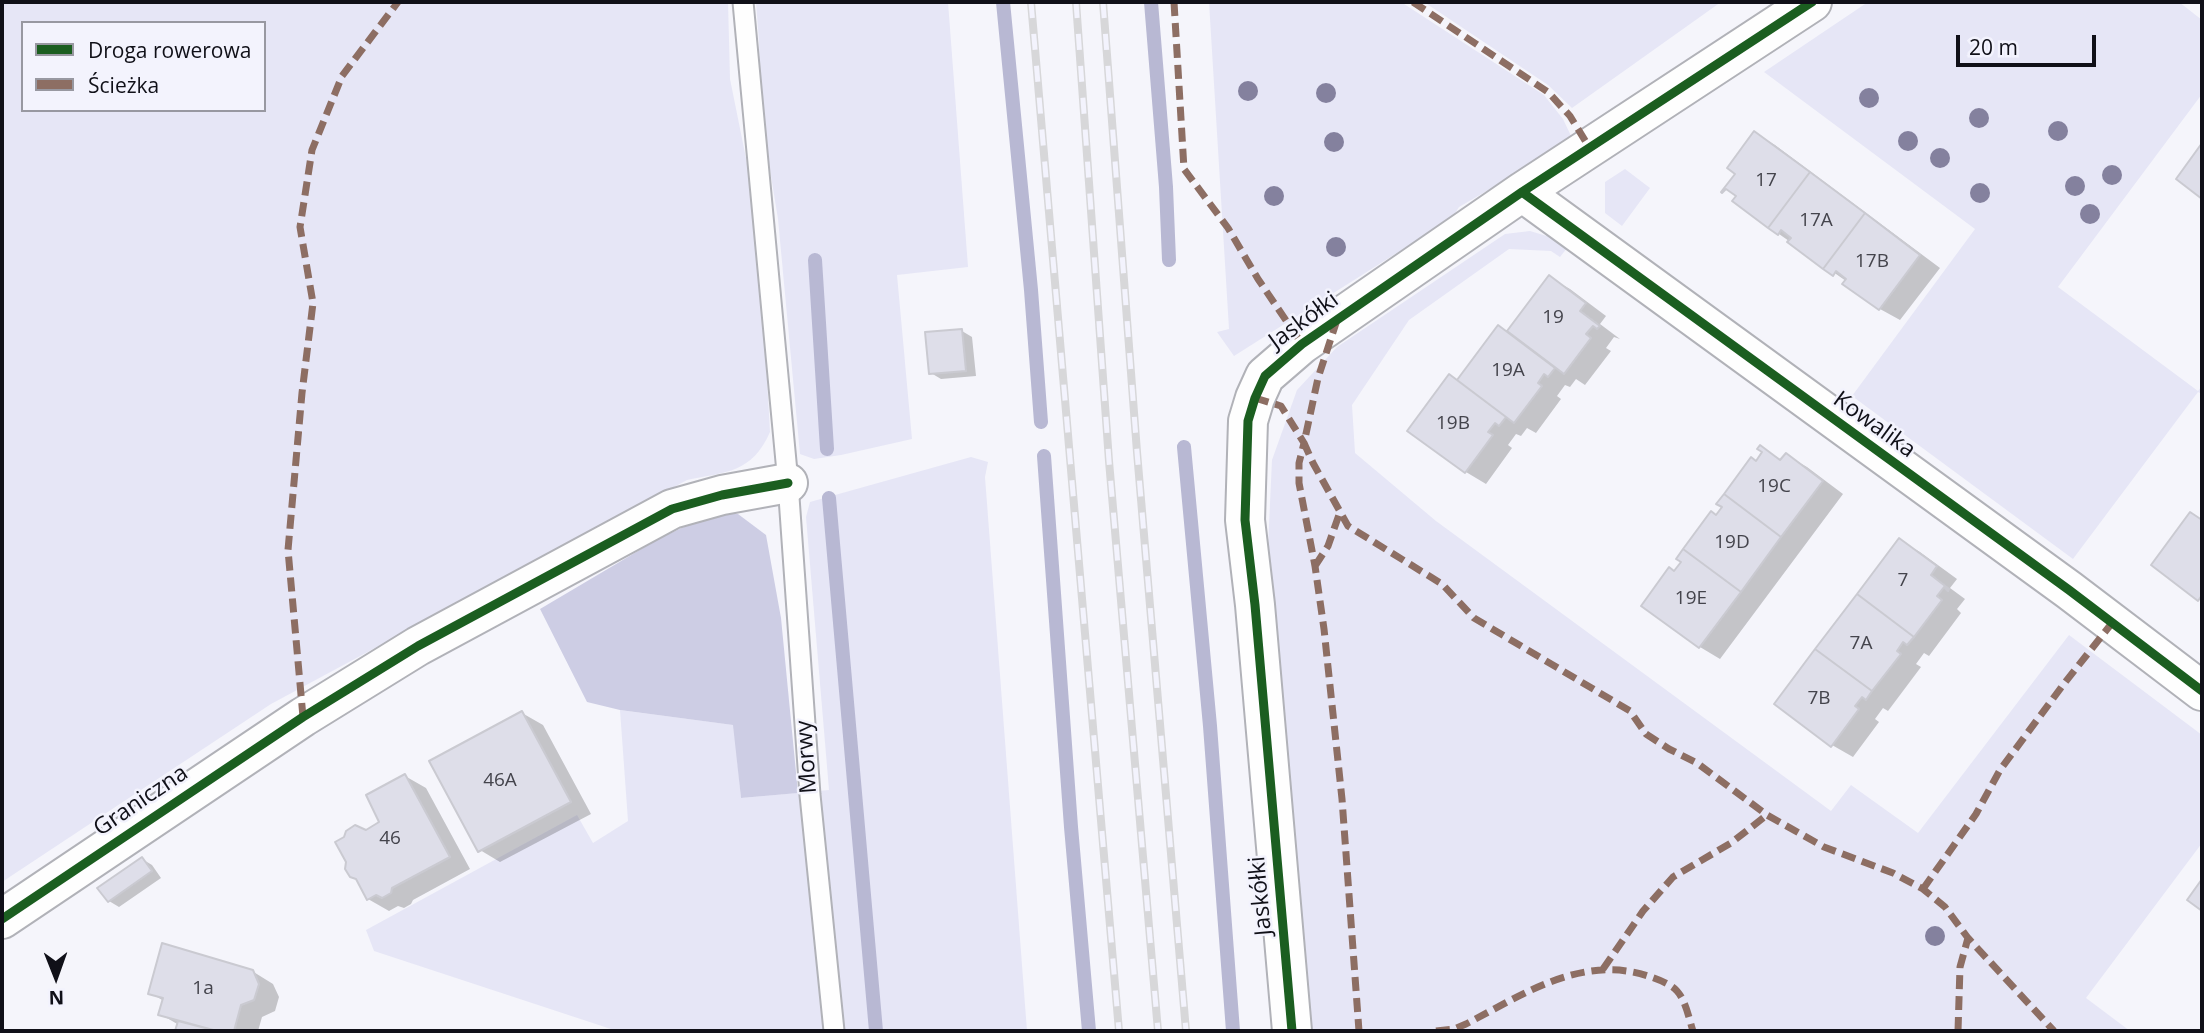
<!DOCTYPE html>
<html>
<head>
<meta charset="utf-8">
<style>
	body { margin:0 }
	#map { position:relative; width:2204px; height:1033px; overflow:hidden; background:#f5f5fb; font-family:"Open Sans",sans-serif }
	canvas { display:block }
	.frame { position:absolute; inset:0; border:4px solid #101018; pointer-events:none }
	.legend { position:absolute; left:21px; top:21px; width:245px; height:91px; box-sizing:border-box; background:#f3f3fd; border:2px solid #9898a1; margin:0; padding:9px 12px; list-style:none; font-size:21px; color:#101018 }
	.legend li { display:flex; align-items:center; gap:14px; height:35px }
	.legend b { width:35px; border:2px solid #9898a1 }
	.north { position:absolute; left:21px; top:942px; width:70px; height:70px; -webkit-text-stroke:5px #f3f3fd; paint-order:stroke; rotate:179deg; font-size:19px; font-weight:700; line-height:28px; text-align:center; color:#101018 }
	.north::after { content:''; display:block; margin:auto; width:24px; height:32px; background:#101018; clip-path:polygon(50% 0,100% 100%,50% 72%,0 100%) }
	.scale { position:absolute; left:1956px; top:35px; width:140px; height:32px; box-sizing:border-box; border:4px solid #101018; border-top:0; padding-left:9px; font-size:21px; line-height:24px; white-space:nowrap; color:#101018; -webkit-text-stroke:5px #f3f3fd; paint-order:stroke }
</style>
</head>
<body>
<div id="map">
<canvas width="2204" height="1033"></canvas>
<div class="frame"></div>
<ul class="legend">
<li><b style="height:9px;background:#1b5e20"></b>Droga rowerowa</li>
<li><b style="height:9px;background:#8d6e63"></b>Ścieżka</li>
</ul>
<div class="north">N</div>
<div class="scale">20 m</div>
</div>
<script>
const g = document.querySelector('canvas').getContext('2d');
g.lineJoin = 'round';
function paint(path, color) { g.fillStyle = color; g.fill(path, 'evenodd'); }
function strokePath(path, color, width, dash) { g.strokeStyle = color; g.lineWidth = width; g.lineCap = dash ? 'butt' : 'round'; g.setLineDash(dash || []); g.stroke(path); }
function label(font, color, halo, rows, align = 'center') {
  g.font = font + ' "Open Sans",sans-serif'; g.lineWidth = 5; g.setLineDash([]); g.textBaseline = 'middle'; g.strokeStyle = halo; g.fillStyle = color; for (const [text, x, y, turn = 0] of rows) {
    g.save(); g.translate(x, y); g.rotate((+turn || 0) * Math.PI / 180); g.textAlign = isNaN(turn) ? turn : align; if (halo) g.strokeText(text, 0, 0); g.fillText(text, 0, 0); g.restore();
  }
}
const green = new Path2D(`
	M2,2h726l2,77 28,139 12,214c-18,41 -44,40 -83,48l-416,224 -269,178zM23,23h241v87h-241z
	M756,2h192l20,265 -71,8 15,164 -71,16 -27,4 -14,-5 -22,-235 -17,-104 -2,-73z
	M1209,2h192l143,93 19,24 9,19 -25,18 -88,51 -7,11 -218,138 -17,-24 12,-3z
	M1424,2h297l-149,106 -24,-23z
	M1868,2h311l23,18v74l-144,193 140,104 4,-5v8l-4,-2 -125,167 -221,-163 123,-167 -211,-157z
	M1625,169l25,19 -28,38 -17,-13v-31z
	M1530,231l20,6 17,11 -7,9 -9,-6 -42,-2 -100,71 -57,85 3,48 81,68 395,290 20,-26 67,48 151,-198 133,100v108l-116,155 44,33h-820l-42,-484 4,-87 25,-70 40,-43 168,-113z
	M971,457l17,5 -3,15 42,554h-410l-243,-80 -8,-21 211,-115 16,28 35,-22 -8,-111 114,15 7,73 88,-8 -23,-273 4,-15z`);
const forest = new Path2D(`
	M714,513l24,1 28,21 15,83 17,175 -57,5 -8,-73 -113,-15 -33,-8 -47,-93 120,-71z`);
const shadow = new Path2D(`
	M1755,133l20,12 165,123 -40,52 -20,-11 -34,-28 -67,-47 -41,-38 -1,-23z
	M1549,277l21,12 36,27 -6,8 20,15 -6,-2 -8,11 5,3 -26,34 -9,-6 -6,8 -5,-2 -8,11 4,3 -25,34 -9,-5 -6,8 -5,-2 -8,11 4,3 -26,36 -20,-12 -8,-91 50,-48z
	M962,331l10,6 4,39 -35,3 -10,-6z
	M1761,448l21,12 4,-5 21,12 36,27 -123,165 -20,-12 -25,-74 90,-121z
	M2191,514l11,7v80l-3,-2z
	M1899,540l21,12 37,27 -7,9 15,11 -8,10 4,4 -32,43 -5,-3 -8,11 5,3 -33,44 -5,-3 -8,11 4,3 -26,35 -21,-12z
	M522,713l21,12 48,89 -91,48 -20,-12z
	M405,776l21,12 44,81 -57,31 -2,4 -7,4 -6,-2 -9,5 -21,-12 -2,-67 16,-10z
	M142,859l10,6 9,13 -42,29 -10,-6z
	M252,971l21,13 6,13 -4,14 -13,6 -4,14h-81l2,-6 -19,-11 4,-13 -14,-8z`);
const stream = new Path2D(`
	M1003,2l28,288 10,132
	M1151,2l15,185 3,73
	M815,260l12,189
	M1184,447l26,279 23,305
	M1044,456l27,371 18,204
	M829,498l47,533`);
const building = new Path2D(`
	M1754,131l56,41 -42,56 -36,-27 4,-5 -10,-7 -4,4 -1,-1 14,-18 -8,-6z
	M2202,143v56l-26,-20z
	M1810,172l55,41 -42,56 -36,-27 4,-4 -10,-8 -3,5 -10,-7z
	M1865,213l55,42 -41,55 -37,-26 4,-5 -10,-8 -3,5 -10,-7z
	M1549,275l37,28 -6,8 20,15 -3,3 -4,-3 -7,8 5,4 -27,36 -57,-43z
	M1498,325l57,43 -7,9 -4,-3 -6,9 4,3 -28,37 -57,-43z
	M962,329l4,42 -37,3 -4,-42z
	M1449,374l57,43 -7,9 -4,-3 -7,9 5,3 -28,38 -58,-42z
	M1760,445l20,15 6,-7 37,28 -42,56 -57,-43 27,-37 5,4 6,-9 -5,-3z
	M1724,494l57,43 -40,55 -58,-43 28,-38 5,4 6,-8 -6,-3z
	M2190,512l12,8v75l-4,6 -47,-36z
	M1899,538l38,28 -6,9 18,14 -1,2 -4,-4 -7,9 5,4 -28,37 -57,-43z
	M1683,549l58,43 -42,56 -58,-42 28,-39 5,4 7,-9 -5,-3z
	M1857,594l57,43 -7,8 -4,-3 -6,9 4,3 -29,37 -57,-42z
	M1815,649l57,42 -6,9 -4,-3 -7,9 4,3 -28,38 -57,-43z
	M522,711l49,91 -93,50 -49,-91z
	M405,774l45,83 -58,31 -1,5 -9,5 -6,-3 -9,5 -11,-21 -6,-2 -5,-8 1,-7 -11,-20 9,-5 2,-6 9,-6 11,5 13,-8 -13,-27z
	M142,857l10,14 -44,31 -11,-14z
	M2202,879v32l-15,-11z
	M162,943l91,27 6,14 -5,16 -13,5 -7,26h-17l-59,-16 5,-17 -15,-4z
	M178,1021l39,10h-42z`);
const service = new Path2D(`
	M743,2l45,481 22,312 24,236`);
const minor = new Path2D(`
	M1522,192l547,398 133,101
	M2,919l301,-202 115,-71 254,-137 50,-14 66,-12
	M1292,1031l-37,-426 -10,-85 3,-99 7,-23 10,-22 37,-32 220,-152 290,-190`);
const rail = new Path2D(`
	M1031,2l88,1029
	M1076,2l33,459 49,570
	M1103,2l34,450 49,579`);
const quiet = new Path2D(`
	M1174,2l10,167 44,59 30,51 44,65
	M1413,2l135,90 22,24 19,31
	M1337,320l-19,58 -14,65 9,20 35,63 94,58 32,34 156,93 16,23 23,15 28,14 70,52 57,32 69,26 30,16 22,18 23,31 86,93
	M1255,398l26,8 23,37 -5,20v20l16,83 9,63 18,170 17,232
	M1315,566l13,-20 12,-34
	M303,717l-15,-167 14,-157 11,-90 -13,-76 12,-77 30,-74 56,-74
	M1923,889l53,-75 24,-44 63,-85 49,-62
	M1603,969l40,-58 30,-34 58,-34 36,-28
	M1436,1031l18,-2 12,-5c56,-29 116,-70 182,-48 9,3 23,8 29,15 9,10 12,28 16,40
	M1958,1031l2,-64 8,-29`);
const cycleway = new Path2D(`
	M1522,192l547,398 133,101
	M2,919l301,-202 115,-71 254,-137 50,-14 66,-12
	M1292,1031l-37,-426 -10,-85 3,-99 7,-23 10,-22 37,-32 220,-152 290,-190`);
const trees = [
	[1248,91],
	[1326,93],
	[1869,98],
	[1979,118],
	[2058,131],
	[1908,141],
	[1334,142],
	[1940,158],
	[2112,175],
	[2075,186],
	[1980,193],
	[1274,196],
	[2090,214],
	[1336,247],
	[1935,936]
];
const numberNames = [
	["17",1766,181],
	["17A",1816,221],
	["17B",1872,262],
	["19",1553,318],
	["19A",1508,371],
	["19B",1453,424],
	["19C",1774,487],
	["19D",1732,543],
	["7",1903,581],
	["19E",1691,599],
	["7A",1861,644],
	["7B",1819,699],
	["46A",500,781],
	["46",390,839],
	["1a",203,989]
];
const streetNames = [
	["Jaskółki",1304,321,-36],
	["Kowalika",1874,425,36],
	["Morwy",807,757,-94],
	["Graniczna",141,801,-34],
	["Jaskółki",1261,896,-95]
];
paint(green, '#e6e6f6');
paint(forest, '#cdcde4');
paint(shadow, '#0003');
strokePath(stream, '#b8b8d3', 14);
paint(building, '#dedee9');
strokePath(building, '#cacad1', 2);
strokePath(service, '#b1b2b8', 23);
strokePath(minor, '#b1b2b8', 42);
strokePath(service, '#fefefe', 19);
strokePath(minor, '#fefefe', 38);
strokePath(rail, '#d7d7d9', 8);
strokePath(rail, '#f3f3fd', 5, [16]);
strokePath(quiet, '#8d6e63', 7, [14, 7]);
strokePath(cycleway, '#1b5e20', 9);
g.fillStyle = '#84819e';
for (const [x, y] of trees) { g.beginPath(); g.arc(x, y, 10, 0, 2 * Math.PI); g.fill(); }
label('19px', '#44444c', null, numberNames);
label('23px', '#101018', '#f3f3fd', streetNames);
</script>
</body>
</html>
